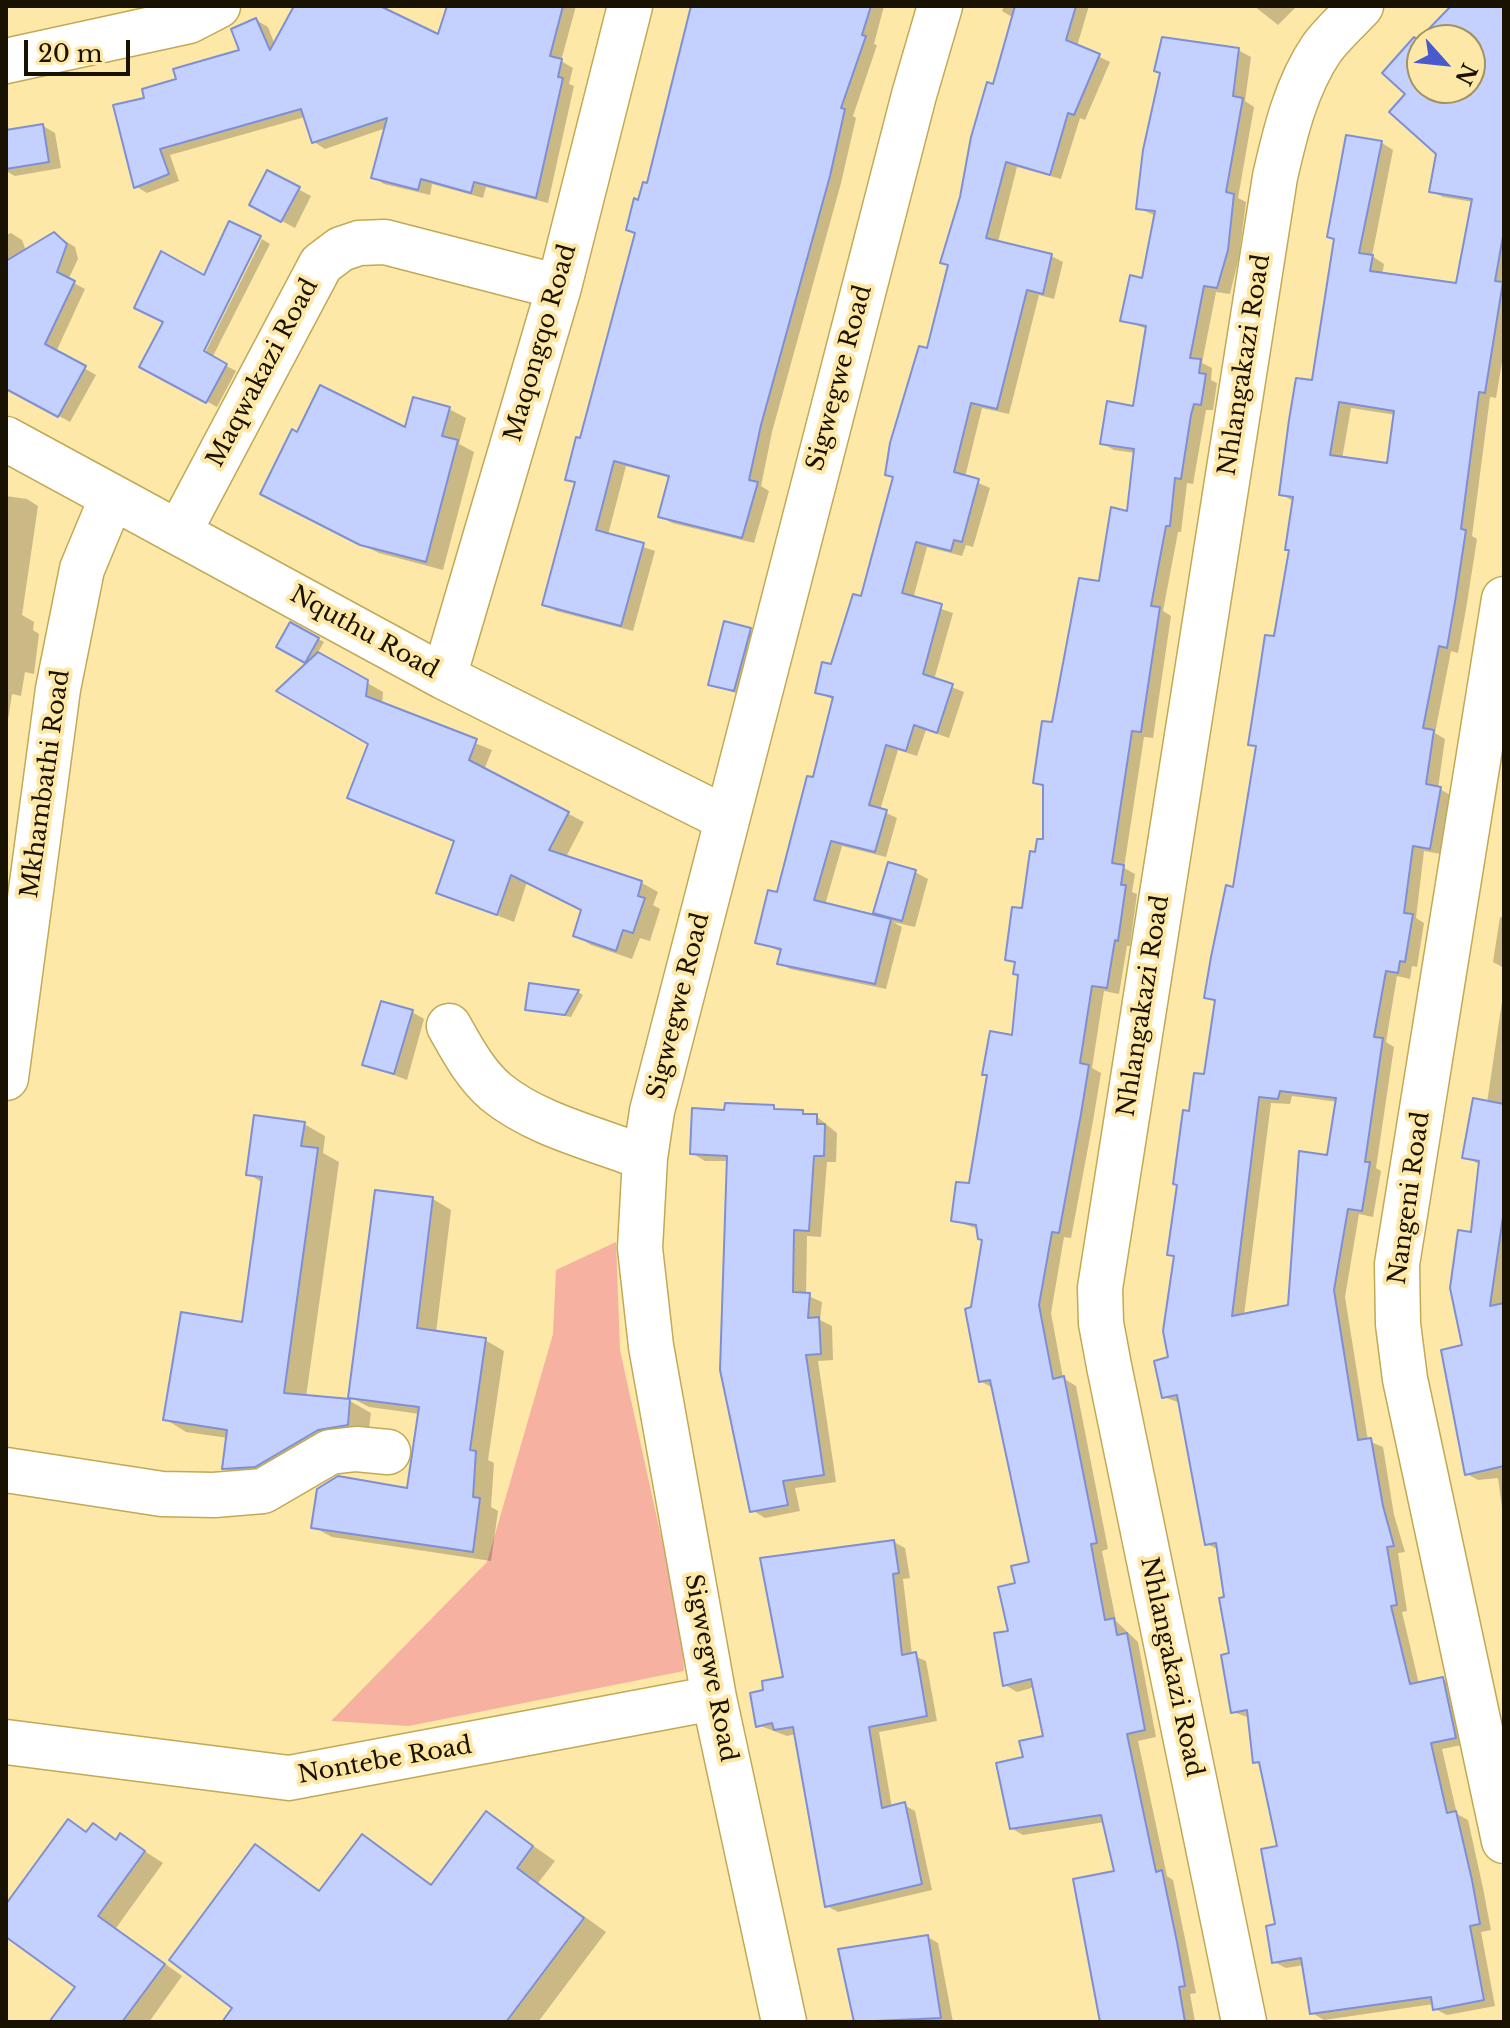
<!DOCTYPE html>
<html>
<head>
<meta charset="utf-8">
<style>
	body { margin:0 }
	#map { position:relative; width:1510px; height:2028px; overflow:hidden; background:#fde8a7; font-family:"Libre Baskerville",serif }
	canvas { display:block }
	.frame { position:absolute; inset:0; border:8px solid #1a1200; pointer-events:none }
	.north { position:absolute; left:1406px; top:24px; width:80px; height:80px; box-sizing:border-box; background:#fde8a7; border:2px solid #a29264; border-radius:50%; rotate:117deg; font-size:22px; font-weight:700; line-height:32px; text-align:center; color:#1a1200 }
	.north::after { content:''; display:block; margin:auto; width:28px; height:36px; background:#4959ce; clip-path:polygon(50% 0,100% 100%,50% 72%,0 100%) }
	.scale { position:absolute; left:24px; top:40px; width:106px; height:36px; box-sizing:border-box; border:4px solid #1a1200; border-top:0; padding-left:10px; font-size:24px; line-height:28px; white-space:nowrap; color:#1a1200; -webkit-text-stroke:6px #fde8a7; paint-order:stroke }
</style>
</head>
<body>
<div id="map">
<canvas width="1510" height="2028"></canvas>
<div class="frame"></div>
<div class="north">N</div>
<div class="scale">20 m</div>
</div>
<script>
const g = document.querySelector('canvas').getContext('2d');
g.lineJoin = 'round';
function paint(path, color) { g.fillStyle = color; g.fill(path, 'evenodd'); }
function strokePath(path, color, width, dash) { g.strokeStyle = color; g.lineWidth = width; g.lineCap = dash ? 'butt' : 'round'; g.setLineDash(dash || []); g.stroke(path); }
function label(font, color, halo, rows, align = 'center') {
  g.font = font + ' "Libre Baskerville",serif'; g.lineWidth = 8; g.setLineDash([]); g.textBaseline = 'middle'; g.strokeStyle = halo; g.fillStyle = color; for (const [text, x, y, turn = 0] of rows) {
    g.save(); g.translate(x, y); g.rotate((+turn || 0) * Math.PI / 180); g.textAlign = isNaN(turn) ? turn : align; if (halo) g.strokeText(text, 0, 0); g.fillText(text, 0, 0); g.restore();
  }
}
const green = new Path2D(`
	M616,1242l4,108 62,282 2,39 -275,55 -78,-5 156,-159 66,-228 3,-64z`);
const shadow = new Path2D(`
	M296,6h90l-3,4 56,27 10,-31h127l-15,55 12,7 -4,16 5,2 -26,117 -62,-16 -3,11 -51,-14 -2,11 -46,-11 -11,-7 13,-49 -61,21 -11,-7 -9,-25 -135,38 9,26 -32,12 -12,-7 11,-87 96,-47 14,-32 12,7 7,18z
	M694,6h190l-10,38 3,1 -24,71 3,2 -15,65 -69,249 -11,54 8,5 -15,52 -82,-20 -12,-7 10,-38 -44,-12 -18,69 47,16 -22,80 -77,-20 -12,-7 32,-120 -9,-5 14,-39 55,-206 -8,-4 20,-45z
	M1004,6h85l-12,40 33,16 -25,58 -5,-2 -19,61 -44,-12 -19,75 53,14 12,6 -9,37 -15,-4 -30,119 -27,-6 -17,69 25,11 -17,59 -7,-2 -4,11 -35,-9 -14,52 40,14 -19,67 30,12 -15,46 -23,-8 -9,26 -19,-6 -18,60 17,8 -11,39 -44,-11 -17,59 63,14 -12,-7 39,-40 13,7 -13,48 -22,-5 9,5 -16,62 -96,-20 -11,-6 3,-11 -24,-10 20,-48 36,-114 20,-80 -17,-8 45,-93 33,-120 -8,-5 41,-123 22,-85 -8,-4 72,-244 -12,-7z
	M1254,6h43l-19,19z
	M1454,6h50v201l-61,-10 -12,-6 7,-37 -30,-60 11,-52zM1422,40h48v48h-48z
	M1238,50l13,7 -6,44 9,6 -16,91 8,4 -7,55 -9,37 -14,-2 -14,71 10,5 -1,12 6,3 -4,27h-7l-13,74 -6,-1 -6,49h-3l-15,79 8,5 -18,122 -9,-1 -20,131 11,6 -3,18 5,2 -7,52h-3l-8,48 -15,-3 -12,77 9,5 -8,48 -22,117 -7,-1 -13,76 12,65 13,8 32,163 -6,2 14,70 22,21 18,95 -18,4 29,135 6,4 23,113 -6,1 5,28h-95l-25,-141 42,-8 -12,-51 -82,13 -12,-7 14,-69 20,-22 -10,-50 -18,5 -12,-7 13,-101 14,-20 -39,-176 -13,-7 -7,-72 11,-68 -6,-12 -25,-9 17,-34 19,-110 -5,-2 29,-37 7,-61 -3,-12 -10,-5 30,-105 8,-13v-53l-10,-6 65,-198 29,-71 7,-60 -22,-3 -12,-7 33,-35 12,-79 -24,-9 21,-40 12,-64 -18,-8z
	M43,126l12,7 6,35 -46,8 -9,-5v-39z
	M1348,137l34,6 11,7 -21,106 12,8 -2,11 75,11 47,-61v125l-8,48 -6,-1 -18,139 5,3 -11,70 -8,44 -7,-2 -16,82 10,6 -7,49 14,8 -11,58 -17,-3 -8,67 8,5 -7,44 -5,-1 -2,13 -13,-3 -11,66 8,5 -18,121 5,3 -8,46 -14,-3 -14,83 23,144 15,6 11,68 11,37 -7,1 9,58 -5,1 17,72 24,-5 12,7 12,58 -25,5 15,65 11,6 15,68 8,42 -10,2 14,74 -48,9 -12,-6 -1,-5 -110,16 -12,-7 -8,-48 -18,3 -12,-6 5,-115 -18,-82 -6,-4 -5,-43 -17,-6 -6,-113 -8,-49 -12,-6 -27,-141 -16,-6 6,-38 5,-101 -6,-4 22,-140 14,-38 11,-73 -9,-6 28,-108 23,-141 -8,-4 41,-193 2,-50 -12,-7 33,-112 22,-142 -6,-4zM1351,408l45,7 -7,51 -47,-7zM1292,1096l46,6 -9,56 -40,148 -45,9 27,-212 19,1z
	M268,173l43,23 -16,32 -43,-23z
	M11,233l11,7 4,11 28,-17 21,13 3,12 -10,21 17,9 -29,63 40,23 -26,47 -47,-26 -17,-20v-141z
	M262,239l8,5 -58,114 24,13 -19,36 -75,-41 62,-88 -7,81 4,2z
	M449,409l17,9 -7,26 15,8 -31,118 -64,-17 -101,-50z
	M6,496l21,3 11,7 -16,109 12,7 -1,8 6,4 -5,40 -9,-2 -4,24 -9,-2 -6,39z
	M291,624l33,18 -7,12 66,38 -1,13 110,45 -8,20 100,52 -18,35 76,26 16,9 -5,13 7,4 -10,32 -10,-3 -8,21 -41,-14 -16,-10 9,-24 -57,-29 -13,40 -76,-30 18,-50 -107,-44 22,-55 -62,-80 -30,-17z
	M750,630l12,7 -15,60 -37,-13z
	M1500,917l4,1v50l-11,-6z
	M1504,988l-2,317 2,217 -6,-44 -20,2 -11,-6 -3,-127 17,-182 -16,-8 22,-54z
	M578,992l5,3 -12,22 -43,-8z
	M412,1012l12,7 -17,61 -43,-16z
	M774,1107l8,5 34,4 21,17 -1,29h-9l-6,75 -14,-1 -1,59 16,7 -2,18 12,6 1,34 -15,1 18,121 -41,6 5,23 -35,7 -13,-8 -23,-349h-24l-13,-8 34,-41z
	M304,1124l21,12 -2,17 16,9 -33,235 44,4 21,12 -3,23 -123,44 -21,-12 4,-30 -42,-6 -21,-13 78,-95 20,-141 -15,-9z
	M433,1199l18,11 -15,123 49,7 19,11 -16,109 6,3 -3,44 7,4 -7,50 -159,-24 -19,-10 96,-37 11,-76 -51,-7 -19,-10z
	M894,1542l11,6 5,30 -7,1 9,76 14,6 11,60 -58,11 13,76 12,-3 11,6 17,79 -94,22 -11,-6 -31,-172 -9,2 -29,-11 8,-33 20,-14z
	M486,1813l69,48 -17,22 68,49 -68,90h-314l11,-14 21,-162 65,45 41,-54 71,48z
	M68,1822l20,11 5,-7 25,15 3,-5 42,27 -47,65 66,48 -33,46h-98l26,-36 -71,-52v-27z
	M928,1937l10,6 15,79h-97l-16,-72z`);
const building = new Path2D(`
	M294,6h86l58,28 9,-28h116l-13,50 12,3 -4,18 5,1 -27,120 -62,-16 -3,11 -50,-14 -3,11 -47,-12 16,-60 -75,25 -11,-34 -141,40 9,25 -35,14 -21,-83 31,-7 -2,-9 34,-10 -3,-10 66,-19 -8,-21 25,-11 14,32z
	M691,6h180l-9,29 4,1 -25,72 4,1 -15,67 -69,249 -12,55 9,2 -16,56 -84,-21 11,-41 -55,-15 -18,69 48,13 -23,83 -79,-21 33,-123 -10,-2 11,-43 4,1 55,-205 -9,-3 8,-32 4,2 5,-18 4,1z
	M1015,6h61l-10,34 34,14 -26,61 -6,-2 -18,62 -44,-13 -20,76 66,16 -9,40 -16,-4 -30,119 -26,-6 -17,69 25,7 -17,63 -8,-2 -3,11 -35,-9 -14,51 40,11 -19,70 30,10 -16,49 -23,-8 -8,26 -20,-6 -17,60 18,5 -12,42 -44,-11 -17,59 77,19 -16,65 -98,-20 4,-15 -26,-6 13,-53 9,2 30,-116 6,1 20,-80 -18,-4 7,-31 9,2 22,-70 8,2 32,-119 -8,-2 5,-32 29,-97 8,2 21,-83 -8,-2 20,-66 11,-60 16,-55 6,2z
	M1451,6h53v225l-9,50 8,1 -18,111 -6,-1 -18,137 5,1 -11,72 -8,46 -8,-2 -16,82 11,2 -8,54 15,3 -11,62 -17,-3 -9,67 9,1 -8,48 -5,-1 -2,12 -12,-2 -12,66 9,1 -18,124h5l-8,49 -14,-2 -14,81 24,150 13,-2 12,68 11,40 -7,1 10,58 -6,1 19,78 33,-7 13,61 -25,5 16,70 9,-2 16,69 8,44 -10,2 14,74 -51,10 -2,-13 -121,17 -9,-56 -29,5 -6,-37 9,-2 -14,-75 16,-3 -18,-84 -6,1 -6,-53 -16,3 -10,-58 8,-2 -10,-55 5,-1 -8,-54 -11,2 -28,-150 -15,3 -8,-37 14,-4 -5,-26 11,-75 -7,-1 10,-70 -4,-1 10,-74 6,1 5,-38 10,1 11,-74 -11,-2 7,-41 15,-72 7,2 23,-141 -8,-1 11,-70 6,-40 9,1 15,-86h-4l8,-53 -14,-2 10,-75 7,-42 16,2 22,-141 -7,-2 19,-102 36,6 -23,112 14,2 -3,16 86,12 16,-84 -43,-7 7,-38 -47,-42 16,-18 -23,-21 32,-36 4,3zM1422,40h48v48h-48zM1339,402l55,9 -7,52 -57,-8zM1280,1091l56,7 -9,57 -28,-4 -11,154 -56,11 27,-219 19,2z
	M1162,37l77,11 -6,48 10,2 -17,94 8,2 -6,56 -11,38 -13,-2 -14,72 11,1 -2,14 7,1 -5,31 -7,-1 -3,11 -10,64 -6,-1 -5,48h-4l-15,80 9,1 -19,125 -9,-1 -20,132 12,2 -3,20h5l-8,56 -3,-1 -8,48 -15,-2 -12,77 9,2 -8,49 -22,119 -7,-1 -13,73 14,74 11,-3 33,167 -6,1 14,76 9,-2 3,17 10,-2 18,97 -18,4 29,138 6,-2 15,72 8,44 -6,1 6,35h-85l-27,-143 41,-8 -13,-56 -91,14 -14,-66 27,-6 -4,-16 24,-5 -12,-57 -28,7 -9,-53 14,-2 -10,-44 17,-4 -4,-17 18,-4 -39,-182 -11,2 -14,-73 6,-2 11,-67 -4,-1 -2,-14 -25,-4 5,-39 13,1 18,-108h-5l8,-44 22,4 6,-60 -5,-1 2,-12 -10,-2 7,-53 10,1 8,-57 5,1 2,-13h6v-54l-10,-2 9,-62 10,1 27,-144 20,3 12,-74 16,4 7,-62 -34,-5 7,-43 26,5 13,-80 -26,-5 10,-46 12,3 13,-67 -19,-2 7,-59 17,-77 -6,-2z
	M43,124l6,38 -43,7v-39z
	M267,170l33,17 -19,35 -32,-17z
	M229,221l32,15 -57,115 23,13 -21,39 -67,-36 24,-45 -29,-14 27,-57 43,24z
	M54,232l13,12 -10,28 18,9 -30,63 41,22 -28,51 -52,-28v-128z
	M320,385l85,42 8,-30 37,10 -8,29 16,4 -32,122 -66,-17 -100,-51 32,-65 5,3z
	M724,621l27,7 -17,63 -26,-6z
	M290,622l29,16 -14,25 -29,-16z
	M318,652l50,28 -2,16 111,43 -8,21 100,52 -20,38 93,31 -4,15 7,2 -12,35 -10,-3 -7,21 -43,-15 8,-26 -70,-35 -14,40 -61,-22 18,-52 -107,-43 21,-54 -92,-53z
	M888,862l28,8 -14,51 -29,-8z
	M529,983l50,7 -14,25 -40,-5z
	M381,1001l32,9 -19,64 -32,-9z
	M1473,1098l31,6v106l-14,96 14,-3v163l-39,9 -24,-125 21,-5 -12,-57 8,-58 13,2 8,-71 -17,-3z
	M725,1103l49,2v4l29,1v4h14v10h8l-1,32h-10l-5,75 -15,-1 -1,62 17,1 -2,25 11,-1 2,37 -15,1 18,120 -41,6 5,24 -38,7 -30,-142 7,-214 -37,-2 2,-46 32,2z
	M254,1115l51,7 -4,24 17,2 -34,245 66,6 -2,26 -30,5 -63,37 -33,2 5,-39 -64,-10 18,-108 61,10 20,-145 -16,-2z
	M375,1190l58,7 -16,131 69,10 -16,112 6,1 -3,46 7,1 -7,54 -162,-24 6,-39 21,-13 69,12 12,-81 -71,-9z
	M894,1540l5,33 -6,1 9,81 14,-3 11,64 -58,11 13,81 23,-6 17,82 -97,23 -32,-180 -19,3 -2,-7 -16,4 -6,-34 13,-3 -1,-9 21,-4 -23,-119z
	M486,1811l47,35 -16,22 67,50 -78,104h-284l10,-14 -63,-48 86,-116 64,47 43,-57 69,51z
	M68,1819l18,13 7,-9 23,17 4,-7 25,18 -47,65 67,48 -43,58h-73l26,-35 -69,-50v-33z
	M928,1935l13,83 -87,4 -16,-73z`);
const minor = new Path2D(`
	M6,61l183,-40 29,-15
	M6,439l438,238 283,142
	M179,532l142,-268 20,-15 18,-6 26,-1 174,45
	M1504,599l-107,665 1,60 7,55 99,462
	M444,677l115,-390 71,-281
	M449,1026c13,23 26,48 47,66 40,33 101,47 149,66
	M6,1078l52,-389 24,-120 30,-72
	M6,1470l156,24 52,1 49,-4 67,-39 26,-3 32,3
	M6,1742l283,36 425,-80
	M784,2022l-70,-324 -63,-352 -11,-98 5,-90 7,-47 262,-1016 26,-89
	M1244,2022l-135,-656 -8,-43 -1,-35 175,-1111c10,-44 21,-91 47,-129 11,-15 27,-29 39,-42`);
const streetNames = [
	["Maqongqo Road",541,343,-74],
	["Nhlangakazi Road",1245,365,-81],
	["Maqwakazi Road",263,373,-62],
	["Sigwegwe Road",840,378,-75],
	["Nquthu Road",364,633,29],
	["Mkhambathi Road",46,784,-82],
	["Sigwegwe Road",679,1006,-76],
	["Nhlangakazi Road",1144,1006,-81],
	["Nangeni Road",1410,1198,-82],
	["Nhlangakazi Road",1171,1667,78],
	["Sigwegwe Road",710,1668,79],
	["Nontebe Road",385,1761,-10]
];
paint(green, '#f7b1a1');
paint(shadow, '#0003');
paint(building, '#c4d1fe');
strokePath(building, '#7e8fd6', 2);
strokePath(minor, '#c2a956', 47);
strokePath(minor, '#fff', 44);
label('24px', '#1a1200', '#fde8a7', streetNames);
</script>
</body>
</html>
